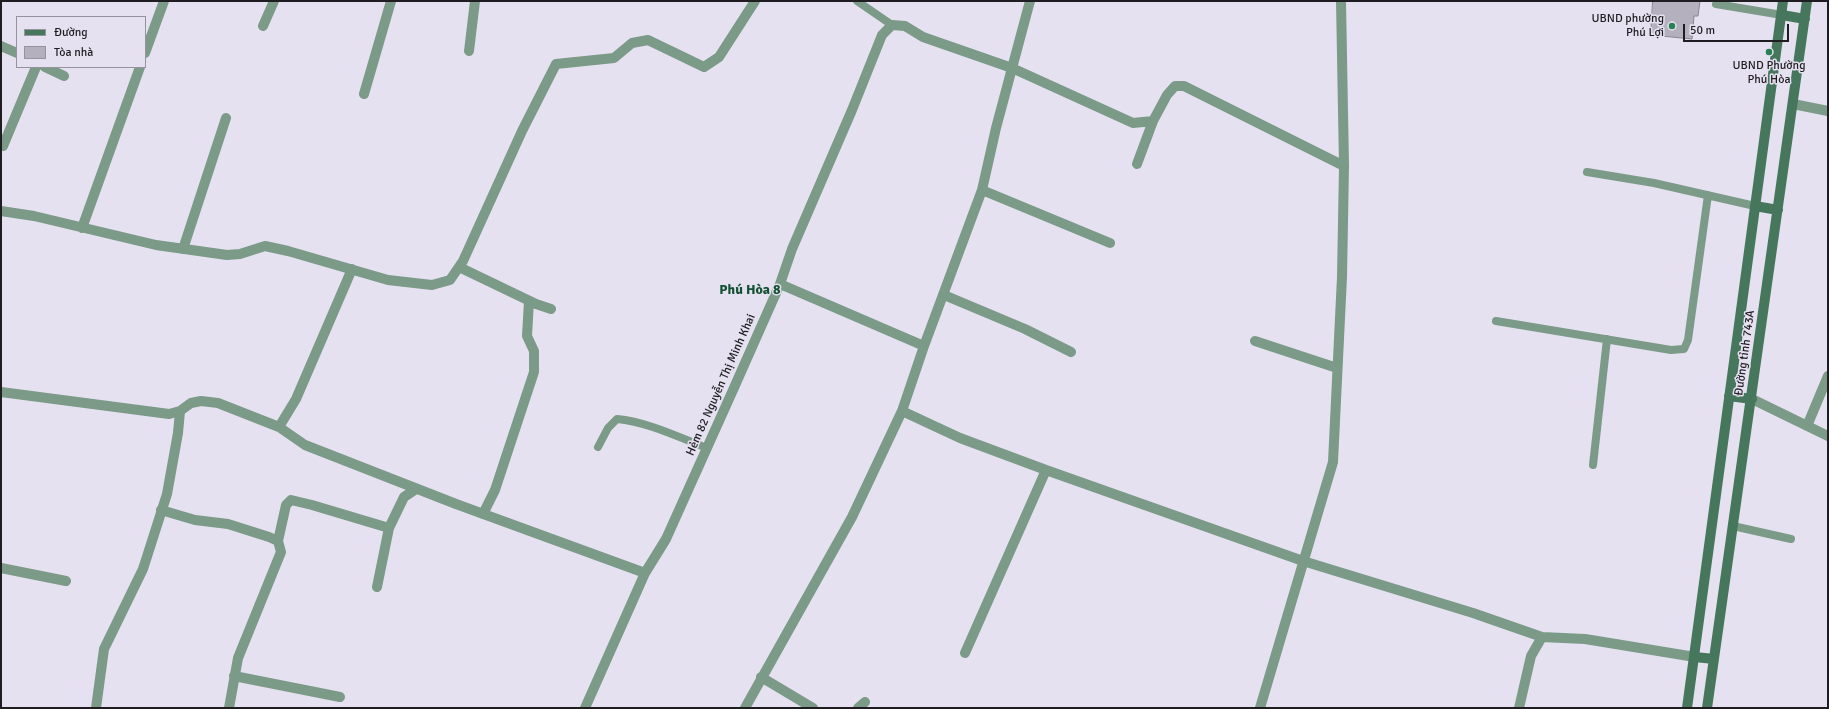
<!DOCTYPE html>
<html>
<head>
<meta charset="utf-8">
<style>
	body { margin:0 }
	#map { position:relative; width:1829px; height:709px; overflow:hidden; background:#e6e1f0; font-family:Signika,sans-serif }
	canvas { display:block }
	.frame { position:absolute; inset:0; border:2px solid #1f1d22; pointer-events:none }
	.legend { position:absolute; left:16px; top:16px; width:130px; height:52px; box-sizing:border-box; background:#e6e1f0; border:1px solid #96939e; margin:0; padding:5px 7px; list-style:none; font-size:12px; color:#1f1d22 }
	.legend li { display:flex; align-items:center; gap:8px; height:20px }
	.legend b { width:20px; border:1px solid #96939e }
	.scale { position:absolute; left:1683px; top:24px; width:106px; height:18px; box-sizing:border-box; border:2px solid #1f1d22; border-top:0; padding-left:5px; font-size:12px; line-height:14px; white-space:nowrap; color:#1f1d22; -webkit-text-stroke:3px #e6e1f0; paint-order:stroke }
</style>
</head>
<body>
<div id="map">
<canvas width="1829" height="709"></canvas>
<div class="frame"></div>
<ul class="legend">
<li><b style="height:5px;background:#46765b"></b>Đường</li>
<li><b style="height:11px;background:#b5b0be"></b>Tòa nhà</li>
</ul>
<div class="scale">50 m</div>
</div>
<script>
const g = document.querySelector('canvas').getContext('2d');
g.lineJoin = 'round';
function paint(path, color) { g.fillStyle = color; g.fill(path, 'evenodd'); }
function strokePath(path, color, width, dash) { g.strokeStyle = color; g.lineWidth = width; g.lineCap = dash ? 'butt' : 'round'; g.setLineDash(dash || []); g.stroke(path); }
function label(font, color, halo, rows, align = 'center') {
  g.font = font + ' Signika,sans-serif'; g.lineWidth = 3; g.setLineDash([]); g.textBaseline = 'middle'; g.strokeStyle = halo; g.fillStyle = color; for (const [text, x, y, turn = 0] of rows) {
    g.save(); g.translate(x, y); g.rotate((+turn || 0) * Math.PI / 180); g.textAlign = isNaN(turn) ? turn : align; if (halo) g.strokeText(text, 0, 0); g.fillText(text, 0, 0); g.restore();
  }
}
const building = new Path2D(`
	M1653,1h47l-2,15h-4l-2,23 -41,-4z`);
const service = new Path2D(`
	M857,1l35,24
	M1716,4l66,11
	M1587,172l67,11 101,23
	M1496,321l175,29 13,-1 4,-9 20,-145
	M598,447l10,-19 9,-9c31,3 61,18 90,29
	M1593,465l14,-126
	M1733,526l58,13`);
const minor = new Path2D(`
	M263,26l11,-25
	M1,46l16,7
	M469,51l6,-50
	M145,53l19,-52
	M45,67l19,9
	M364,94l27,-93
	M1793,104l35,7
	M3,146l33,-79
	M1137,164l16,-43
	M982,190l128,53
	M1,211l33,5 122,29 71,10 13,-1 25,-8 23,5 100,29 44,5 18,-5 13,-19 59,-130 34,-67 58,-6 18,-15 16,-3 56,27 15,-10 36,-56
	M82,228l58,-161
	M183,249l43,-131
	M459,267l77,37 15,5
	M780,284l144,62
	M944,295l81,34 46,23
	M1255,341l82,27
	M1,392l168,22 11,-3 11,-8 10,-2 17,2 61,24 17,-28 56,-130
	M1752,399l76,37
	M902,411l58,27 86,32 257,91 170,52 69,24 43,2 110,18
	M1807,426l21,-50
	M279,427l26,18 151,59 189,69
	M161,510l34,10 33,4 41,13 9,4 3,11 -43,106 -9,50
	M483,514l12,-24 39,-118v-21l-7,-15 2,-35
	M278,541l8,-36 5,-5 21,5 77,23
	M1,568l65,13
	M377,587l12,-59 15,-31 12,-8
	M965,653l81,-183
	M234,676l106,21
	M761,677l52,31
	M96,708l8,-59 39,-80 24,-75 11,-61 2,-22
	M585,708l60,-135 21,-34 67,-149 47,-106 12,-35 60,-139 30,-75 10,-10 13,1 18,11 89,31 121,55 20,-2 14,-26 8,-9h9l160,80
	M745,708l107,-191 50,-106 22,-65 58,-156 14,-62 34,-127
	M858,708l7,-6
	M1260,708l73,-246 9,-185 2,-111 -3,-165
	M1519,708l12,-52 11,-19`);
const secondary = new Path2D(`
	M1782,15l23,4
	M1755,206l23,4
	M1729,396l23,3
	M1695,657l19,2
	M1687,708l96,-707
	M1707,708l100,-707`);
const markers = [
	[1672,26,4,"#288155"],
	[1769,52,4,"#288155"]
];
const poiNames = [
	["UBND phường",1664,19],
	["Phú Lợi",1664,33],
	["UBND Phường",1769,66,"center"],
	["Phú Hòa",1769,80,"center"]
];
const streetNames = [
	["Đường tỉnh 743A",1745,353,-82],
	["Hẻm 82 Nguyễn Thị Minh Khai",721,385,-66]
];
const quarterNames = [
	["Phú Hòa 8",750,290]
];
paint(building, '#b5b0be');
strokePath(building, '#888491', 1);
strokePath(service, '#7b9a87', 8);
strokePath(minor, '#7b9a87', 10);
strokePath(secondary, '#46765b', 10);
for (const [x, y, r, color] of markers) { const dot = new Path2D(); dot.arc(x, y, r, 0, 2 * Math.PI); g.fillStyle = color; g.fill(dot); strokePath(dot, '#e6e1f0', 1.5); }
label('12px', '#1f1d22', '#e6e1f0', poiNames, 'right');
label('12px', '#1f1d22', '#e6e1f0', streetNames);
label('bold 14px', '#135133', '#e6e1f0', quarterNames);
</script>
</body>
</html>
